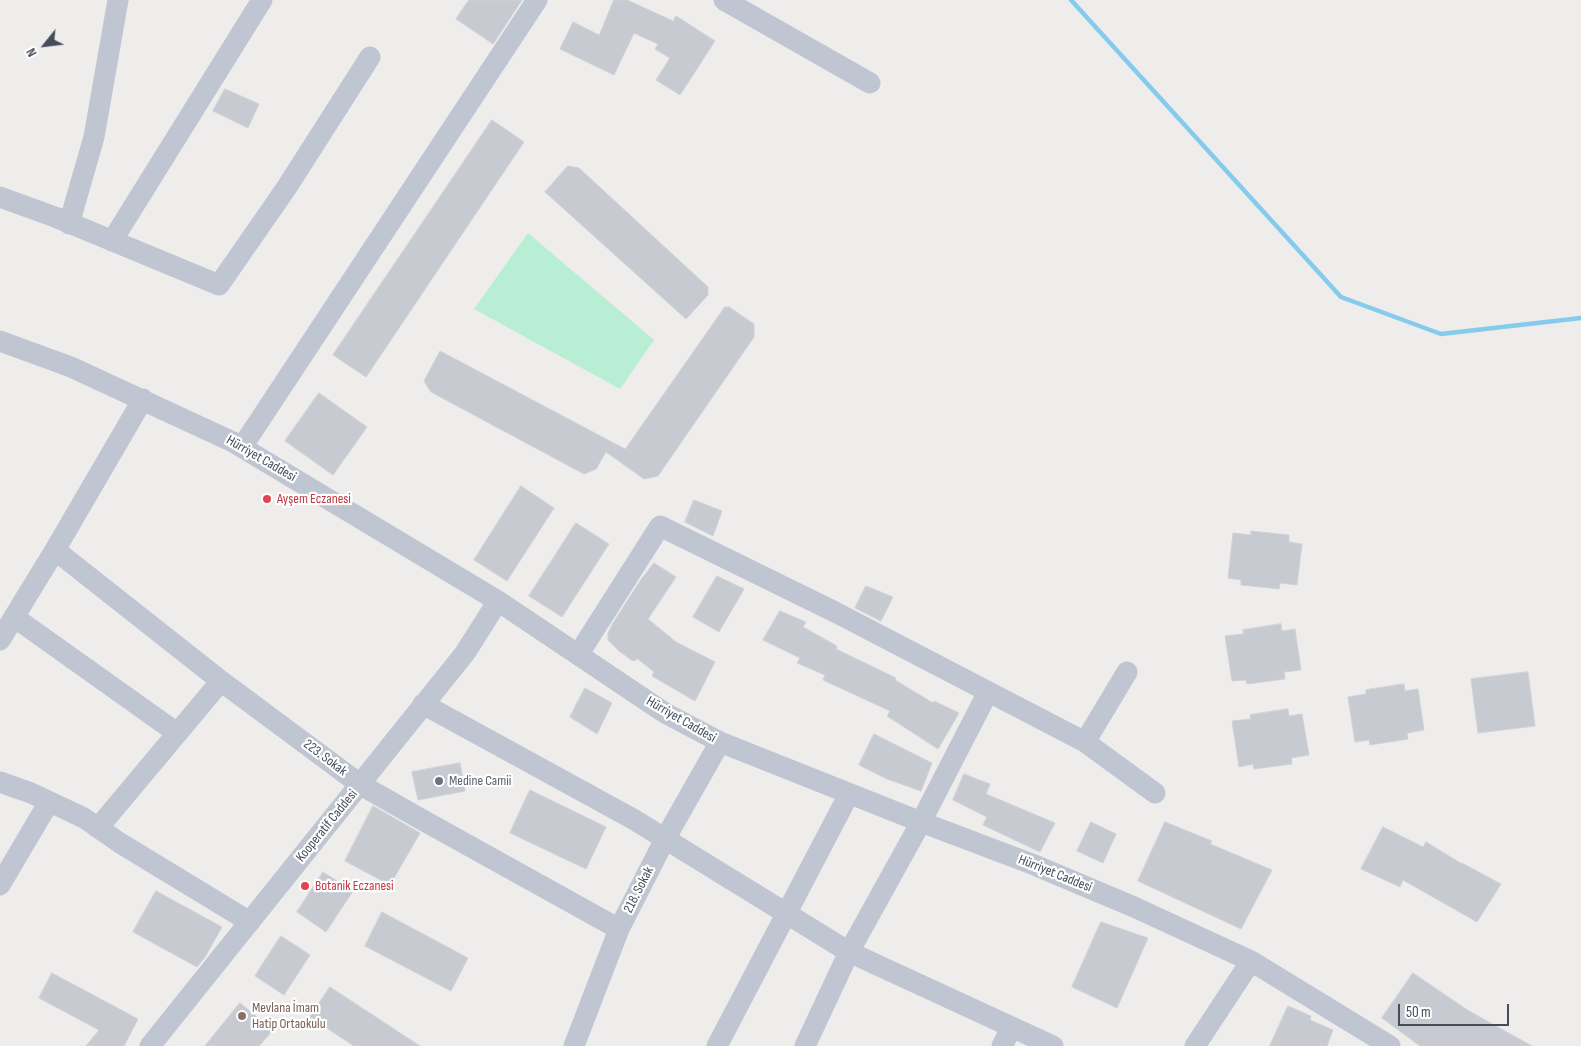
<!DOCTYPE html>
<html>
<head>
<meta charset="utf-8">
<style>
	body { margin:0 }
	#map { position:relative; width:1581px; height:1046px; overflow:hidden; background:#efecec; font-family:"Sofia Sans Condensed",sans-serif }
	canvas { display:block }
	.north { position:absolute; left:20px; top:20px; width:50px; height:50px; -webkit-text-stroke:4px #fff; paint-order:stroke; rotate:241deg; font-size:14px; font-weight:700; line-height:20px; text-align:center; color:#444d59 }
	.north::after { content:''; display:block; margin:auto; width:18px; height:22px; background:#444d59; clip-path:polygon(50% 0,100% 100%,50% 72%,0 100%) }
	.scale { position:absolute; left:1398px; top:1004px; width:111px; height:22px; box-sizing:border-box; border:2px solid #444d59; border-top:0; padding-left:6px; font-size:15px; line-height:18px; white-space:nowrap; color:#444d59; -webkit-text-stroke:4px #fff; paint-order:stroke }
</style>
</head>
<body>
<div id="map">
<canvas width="1581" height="1046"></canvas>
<div class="north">N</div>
<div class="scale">50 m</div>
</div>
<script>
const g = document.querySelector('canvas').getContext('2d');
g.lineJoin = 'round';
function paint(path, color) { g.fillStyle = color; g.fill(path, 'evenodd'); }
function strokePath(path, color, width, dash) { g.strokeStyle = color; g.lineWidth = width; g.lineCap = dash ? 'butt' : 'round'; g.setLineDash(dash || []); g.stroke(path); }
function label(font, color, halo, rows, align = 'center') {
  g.font = font + ' "Sofia Sans Condensed",sans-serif'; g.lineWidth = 4.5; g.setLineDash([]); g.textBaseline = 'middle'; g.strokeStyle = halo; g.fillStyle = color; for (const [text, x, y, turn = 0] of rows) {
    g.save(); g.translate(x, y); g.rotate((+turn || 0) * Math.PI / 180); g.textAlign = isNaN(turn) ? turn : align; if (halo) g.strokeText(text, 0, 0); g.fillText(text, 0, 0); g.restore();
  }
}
const green = new Path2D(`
	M528,233l126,107 -34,49 -146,-80z`);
const stream = new Path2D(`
	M1071,0l270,297 100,37 140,-16`);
const building = new Path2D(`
	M469,0h53l-29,44 -37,-25z
	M614,0h13l46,21 3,-5 39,25 -35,54 -24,-15 14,-22 -15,-9 3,-5 -24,-11 -20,42 -54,-26 13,-27 26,13z
	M225,89l34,15 -11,24 -35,-17z
	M492,120l32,22 -158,235 -33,-22z
	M568,166l11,2 129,119v8l-22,24 -141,-127z
	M725,307h4l25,17v13l-96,139 -14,3 -38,-27 -10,17 -12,5 -153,-82 -7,-11 16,-30 185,98z
	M319,393l48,34 -34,48 -48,-34z
	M521,486l33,22 -47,73 -33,-21z
	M694,500l28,11 -9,25 -28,-14z
	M576,523l33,21 -47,73 -33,-21z
	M1251,531l38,4v7l13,2 -5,41 -17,-2 -1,6 -38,-4v-5l-13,-2 5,-45 18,2z
	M654,563l22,14 -28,42 28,23 39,20 -20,39 -43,-25 2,-4 -16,-13 -5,2 -14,-10 -11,-11v-7l5,-10 27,-42z
	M717,576l27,13 -25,43 -26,-15z
	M866,586l27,11 -12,24 -26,-13z
	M780,611l26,11 -3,5 34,19 -1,3 60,29 -1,2 38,23 1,-2 25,12 -21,36 -51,-33 3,-5 -67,-31 2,-5 -28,-12 3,-5 -37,-18z
	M1281,624l1,7 13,-2 6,41 -17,2 1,7 -38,5 -1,-4 -14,1 -7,-45 19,-2 -1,-4z
	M1528,672l7,54 -57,7 -7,-54z
	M1404,684l1,7 13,-2 6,41 -17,3 1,6 -38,6 -1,-5 -14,2 -7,-45 18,-3v-4z
	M585,688l27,15 -15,31 -27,-17z
	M1288,709l1,7 13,-2 7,41 -18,3 1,6 -38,5 -1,-5 -14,3 -7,-46 19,-2 -1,-4z
	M874,734l58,29 -11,28 -34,-12 -28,-14z
	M460,763l5,28 -47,9 -6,-28z
	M964,774l26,10 -4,10 69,29 -15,29 -57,-27 4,-8 -34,-17z
	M530,790l76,37 -20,42 -76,-36z
	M373,806l47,27 -30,52 -45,-24z
	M1091,822l25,12 -13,29 -26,-12z
	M1165,822l47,19 -2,3 62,26 -31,59 -103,-48z
	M1383,827l40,20 3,-5 36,22v-1l39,21 -24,38 -74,-42 -3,7 -39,-18z
	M323,872l30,19 -27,41 -29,-20z
	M156,891l66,36 -17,30 -8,10 -64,-35z
	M382,912l86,46 -17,33 -86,-45z
	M1101,922l47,16 -31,70 -45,-21z
	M281,936l29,19 -26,40 -29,-19z
	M52,973l86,46 -14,27h-38l13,-16 -60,-32z
	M1413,973l56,38 63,35h-112l-38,-28z
	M330,987l90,59h-66l-44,-29z
	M240,1003l33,27 -14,16h-54z
	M1288,1006l23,10 -1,4 23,10 -6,16h-57z`);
const minor = new Path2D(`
	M724,0l146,83
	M0,197l55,20 164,68 68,-98 83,-130
	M69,224l25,-87 24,-137
	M112,241l150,-241
	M0,341l71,26 162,75 265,159 167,112 55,29 201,80 111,42 102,43 117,54 139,85
	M242,447l295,-447
	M55,550l166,131 140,104 58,33 200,111
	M14,617l163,116
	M0,640l55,-90 88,-151
	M578,655l82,-129 175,86 250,130 70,51
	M423,704l210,115 216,133 204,94
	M1085,742l42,-70
	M0,782l31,11 53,25 36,25 130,79
	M98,828l123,-147
	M0,885l49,-83
	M150,1046l315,-393 33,-52
	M574,1046l45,-117 46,-90 55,-97
	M717,1046l132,-252
	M805,1046l44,-94 72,-130 67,-130
	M1002,1046l10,-19
	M1195,1046l56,-85`);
const markers = [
	[267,499,5,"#e0444e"],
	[439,781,5,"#6b7280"],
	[305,886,5,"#e0444e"],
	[242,1016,5,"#8d6e63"]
];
const streetNames = [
	["Hürriyet Caddesi",261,459,30],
	["Hürriyet Caddesi",681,720,30],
	["223. Sokak",325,758,37],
	["Kooperatif Caddesi",327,826,-51],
	["Hürriyet Caddesi",1055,874,22],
	["218. Sokak",639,890,-63]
];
const healthNames = [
	["Ayşem Eczanesi",277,499],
	["Botanik Eczanesi",315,886]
];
const worshipNames = [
	["Medine Camii",449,781]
];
const educationNames = [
	["Mevlana İmam",252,1008],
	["Hatip Ortaokulu",252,1024]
];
paint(green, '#b8eed3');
strokePath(stream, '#85cbec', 4.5);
paint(building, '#c8cad2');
strokePath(building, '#d0d1d8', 1);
strokePath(minor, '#bfc6d2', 21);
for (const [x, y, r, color] of markers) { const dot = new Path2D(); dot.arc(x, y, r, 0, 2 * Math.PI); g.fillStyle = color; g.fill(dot); strokePath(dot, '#fff', 2); }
label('14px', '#444d59', '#fff', streetNames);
label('14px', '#be3a42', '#fff', healthNames, 'left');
label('14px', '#5b616d', '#fff', worshipNames, 'left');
label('14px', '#785e54', '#fff', educationNames, 'left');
</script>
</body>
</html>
